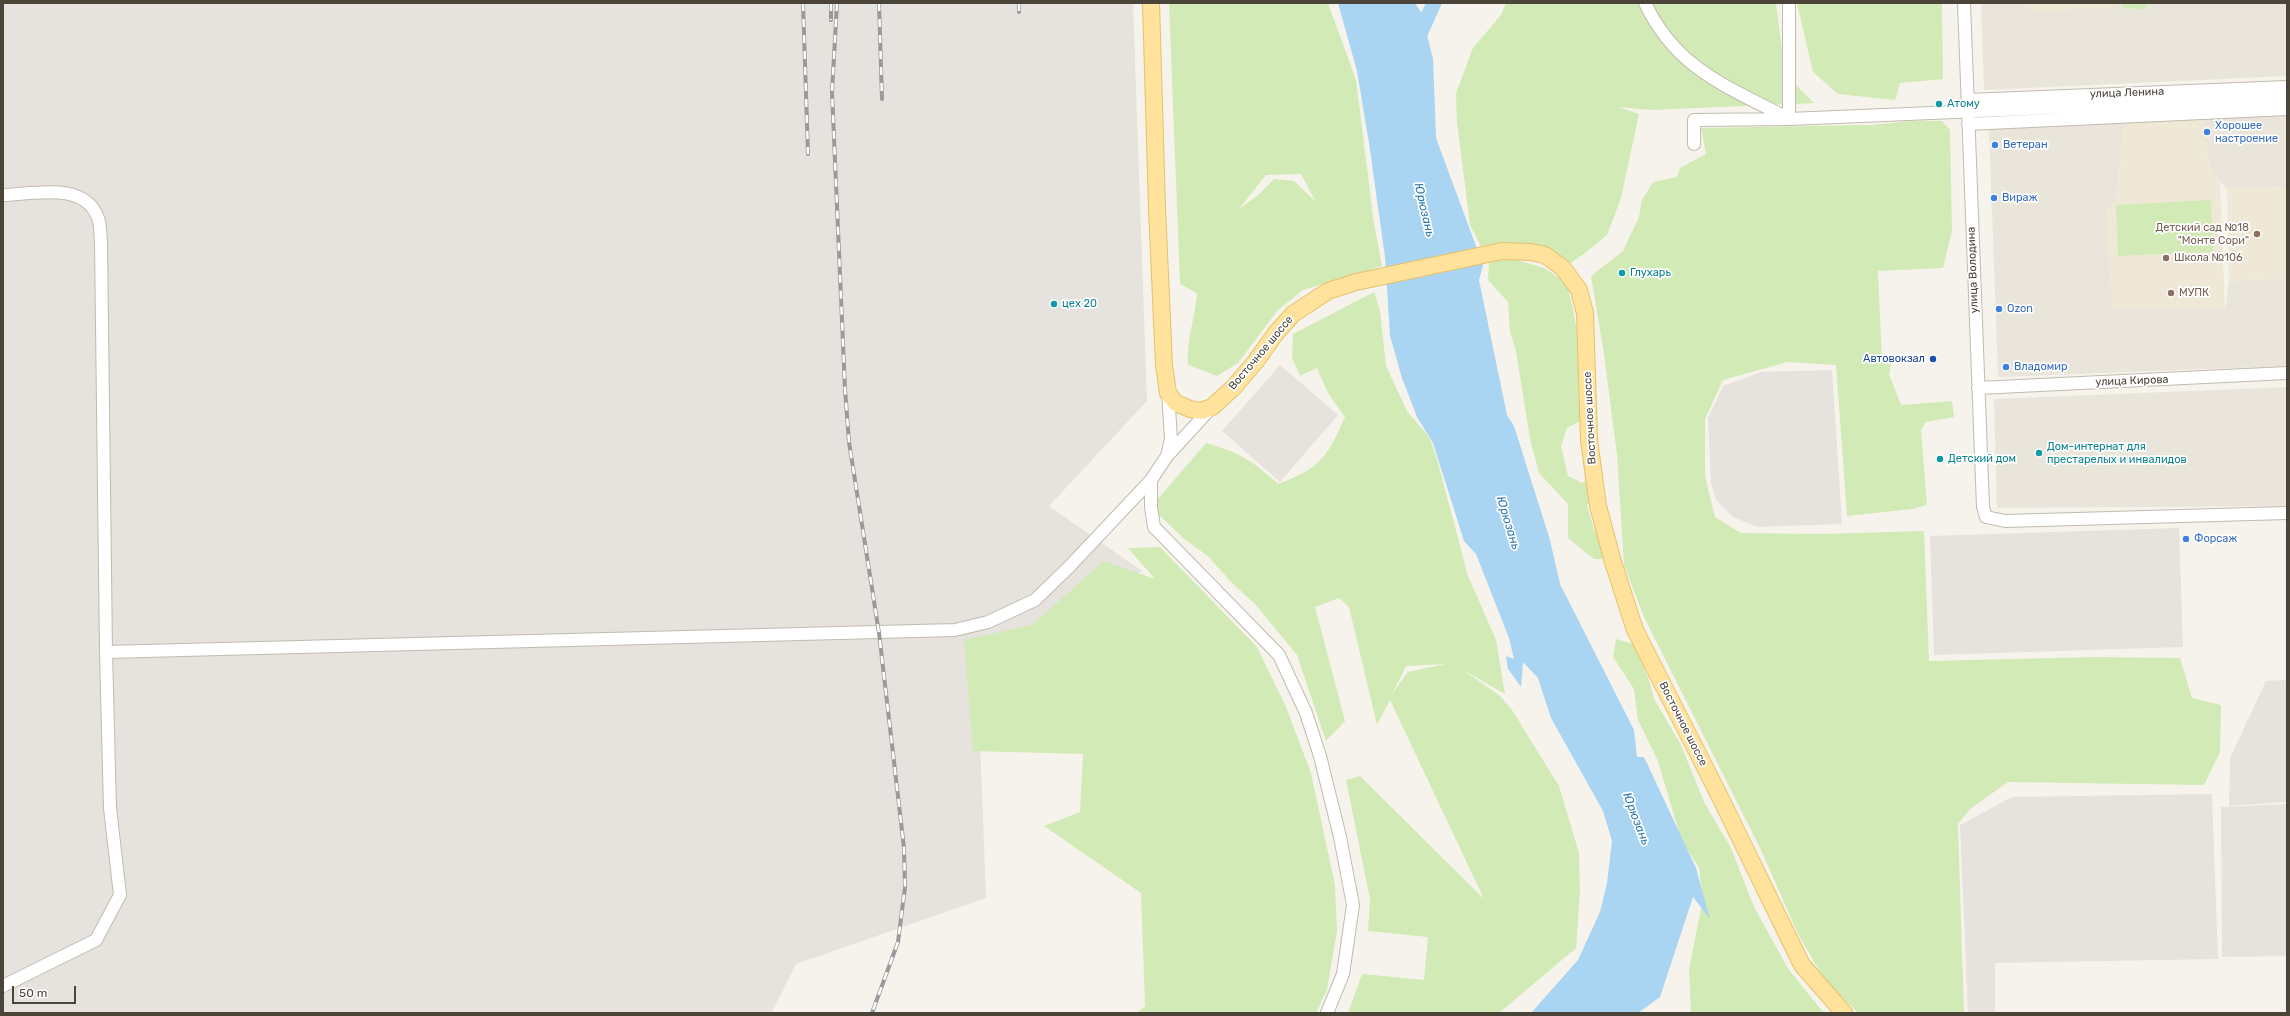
<!DOCTYPE html>
<html>
<head>
<meta charset="utf-8">
<style>
	body { margin:0 }
	#map { position:relative; width:2290px; height:1016px; overflow:hidden; background:#f6f3ec; font-family:Rubik,sans-serif }
	canvas { display:block }
	.frame { position:absolute; inset:0; border:4px solid #4b4439; pointer-events:none }
	.scale { position:absolute; left:12px; top:986px; width:64px; height:18px; box-sizing:border-box; border:2px solid #4b4439; border-top:0; padding-left:5px; font-size:12px; line-height:14px; white-space:nowrap; color:#4b4439; -webkit-text-stroke:3px #fff; paint-order:stroke }
</style>
</head>
<body>
<div id="map">
<canvas width="2290" height="1016"></canvas>
<div class="frame"></div>
<div class="scale">50 m</div>
</div>
<script>
const g = document.querySelector('canvas').getContext('2d');
g.lineJoin = 'round';
function paint(path, color) { g.fillStyle = color; g.fill(path, 'evenodd'); }
function strokePath(path, color, width, dash) { g.strokeStyle = color; g.lineWidth = width; g.lineCap = dash ? 'butt' : 'round'; g.setLineDash(dash || []); g.stroke(path); }
function label(font, color, halo, rows, align = 'center') {
  g.font = font + ' Rubik,sans-serif'; g.lineWidth = 3.5; g.setLineDash([]); g.textBaseline = 'middle'; g.strokeStyle = halo; g.fillStyle = color; for (const [text, x, y, turn = 0] of rows) {
    g.save(); g.translate(x, y); g.rotate((+turn || 0) * Math.PI / 180); g.textAlign = isNaN(turn) ? turn : align; if (halo) g.strokeText(text, 0, 0); g.fillText(text, 0, 0); g.restore();
  }
}
const residential = new Path2D(`
	M1981,3h306v73l-303,14z
	M2287,115v72l-60,2 -17,-20 -5,-30v-20z
	M2124,122l-7,76 108,112 4,-29 58,-3v88l-289,11 -9,-248z
	M2287,387v119l-290,2 -3,-109z`);
const industrial = new Path2D(`
	M3,3h1130l14,398 -98,105 93,65 -164,114 8,213 -190,66 -25,49h-768z
	M1280,365l58,50 -58,67 -58,-51z
	M1832,370l10,154 -85,3 -24,-10 -17,-17 -5,-18 -3,-64 15,-32 38,-14z
	M2179,528l4,119 -249,8 -4,-119z
	M2287,680v122l-58,4 1,-48 36,-77z
	M2212,794l6,165 -223,4v50h-27l-8,-188 52,-28z
	M2287,804v152l-65,1 -1,-150z`);
const education = new Path2D(`
	M2028,3h82v5l-81,3z
	M2205,119v20l5,30 10,11 5,130 -113,-2 -6,-99 11,-11 7,-76z
	M2287,187v91l-58,3 -2,-92z`);
const green = new Path2D(`
	M1169,3h159l28,77 18,144 8,42 -79,24 -25,20 -40,53 -21,13 -29,-11c-2,-24 7,-47 9,-72l-17,-9zM1301,174l15,28 -22,-21 -20,-2 -17,17 -18,13 27,-34z
	M1506,3h270l6,46 13,35 19,19 -163,7 -33,-3 21,7 -18,84 -14,37 -22,18 -14,10 -16,-7 -72,-6 -13,-25 -13,-103 -1,-29 17,-45 28,-33z
	M1797,3h145l1,76 -43,4 -5,17 -57,-6 -25,-22z
	M2122,3h25v3l-3,3 -21,-1z
	M1912,121h30l8,9 2,101 -9,37 -65,3 4,89 9,5 -2,9 12,31 51,-4 2,16 -28,5 -5,8 6,75 -14,4 -66,7 -11,-151 -48,-3 -65,18 -18,39v57l10,41 26,16 81,1 102,-3 5,130 167,-4 84,1 12,40 29,7 -1,47 -16,33 -196,-3 -38,27 -12,15 6,189h-106l-34,-34 -26,-45 -37,-84 -117,-233 -20,-52 -7,-110 -13,-101 -13,-78 32,-25 16,-34 3,-17 11,-18 24,-5 3,-9 26,-14 -5,-26 170,-3z
	M2211,200l2,52 -95,4 -2,-51z
	M1513,259l31,9 22,14 7,26 17,108 -23,12 -6,18 7,30 14,7 11,-7 3,16 -9,13 7,25 7,3 4,26h-11l-26,-21v-34l-29,-31 -9,-34 -14,-88 -6,-19 -2,-30 -20,-22 1,-18z
	M1374,292l6,19 6,55 21,45 22,26 8,22 31,117 28,64 9,54 -45,-26 39,27 13,15 47,76 20,67 1,39 -4,56 -77,65h-151l14,-39 62,6 4,-43 -60,-6 2,-32 -24,-119 14,-4 124,123 -94,-199 -13,25 -28,-118 -10,-9 -24,9 30,114 -19,20 -29,-86 -42,-51 -24,-22 -22,-25 -26,-19 -32,-31 55,-64c33,9 47,18 72,41 43,-16 49,-27 67,-67l-17,-24 -11,-25 -17,8 -8,-18 1,-24zM1445,664l-37,8 -16,22 14,-28z
	M1160,547l97,100 29,60 25,66 24,112 2,46 -10,59 -11,23h-179l8,-7 -4,-113 -97,-67 36,-14 3,-58 -110,-3 -9,-111 68,-15 72,-64 51,18 -27,-31z
	M1616,639l17,5 15,33 6,22 26,44 25,61 26,44 23,59 35,63 35,43h-133l-2,-44 14,-71 -4,-30 -18,-29 -23,-78 -20,-41 -4,-31 -21,-32z`);
const water = new Path2D(`
	M1338,3h77l6,9 12,47 3,79 47,127 -4,15 28,135 7,11 36,114 10,44 74,146 3,27h7l52,111 14,51 -17,-22 -33,100 -22,16h-107l47,-53 22,-48 7,-29 5,-42 -9,-30 -52,-93 -13,-40 -15,-16 -2,25 -13,-18 -2,-13 8,3 -5,-21 -33,-84 -12,-13 -31,-98 -16,-26 -15,-39 -12,-42 -5,-79 -16,-114 -12,-72z`);
const river = new Path2D(`
	M1416,43l18,-40`);
const minor = new Path2D(`
	M1645,3c32,67 82,83 144,116v-116
	M1964,3l19,504 3,10 19,4 282,-8
	M1968,100l319,-13
	M1968,124l319,-15
	M1694,144v-24l95,-1 498,-21
	M3,195c30,-1 82,-14 95,23 3,7 2,17 3,25l5,409 849,-22 33,-8 47,-22 34,-33 82,-87 16,-24 4,-17 -3,-46
	M1978,388l309,-15
	M1168,455l44,-48
	M1151,480v27l3,20 125,128 27,58 14,43 20,81 13,68 -10,69 -16,39
	M3,986l93,-46 24,-45 -10,-87 -4,-156`);
const major = new Path2D(`
	M1151,3l6,205 7,157 4,28 8,10 14,6 11,2 11,-4 22,-20 22,-26 20,-28 17,-19 35,-23 28,-9 146,-31 29,1 14,3 18,13 16,22 6,23 4,127 9,66 15,56 22,68 81,159 86,176 42,48`);
const rail = new Path2D(`
	M803,3l5,151
	M831,3v17
	M837,3l-5,89 13,297 4,53 30,191 25,215 1,39 -7,55 -26,71
	M879,3l3,96
	M1019,3v9`);
const markers = [
	[1939,104,4,"#0f9aa8"],
	[2207,132,4,"#3f7fe0"],
	[1995,145,4,"#3f7fe0"],
	[1994,198,4,"#3f7fe0"],
	[2257,234,4,"#8d6e63"],
	[2166,258,4,"#8d6e63"],
	[1622,273,4,"#0f9aa8"],
	[2171,293,4,"#8d6e63"],
	[1054,304,4,"#0f9aa8"],
	[1999,309,4,"#3f7fe0"],
	[1933,359,4,"#1a4fb4"],
	[2006,367,4,"#3f7fe0"],
	[2039,453,4,"#0f9aa8"],
	[1940,459,4,"#0f9aa8"],
	[2186,539,4,"#3f7fe0"]
];
const streetNames = [
	["улица Ленина",2127,93,-2],
	["улица Володина",1973,270,-92],
	["Восточное шоссе",1261,353,-50],
	["улица Кирова",2132,381,-2],
	["Восточное шоссе",1590,418,-93],
	["Восточное шоссе",1683,724,63]
];
const cultureNames = [
	["Атому",1947,104],
	["Глухарь",1630,273],
	["цех 20",1062,304],
	["Дом-интернат для",2047,447],
	["престарелых и инвалидов",2047,460],
	["Детский дом",1948,459]
];
const shopNames = [
	["Хорошее",2215,126],
	["настроение",2215,139],
	["Ветеран",2003,145],
	["Вираж",2002,198],
	["Ozon",2007,309],
	["Владомир",2014,367],
	["Форсаж",2194,539]
];
const educationNames = [
	["Детский сад №18",2249,228,"right"],
	["\"Монте Сори\"",2249,241,"right"],
	["Школа №106",2174,258],
	["МУПК",2179,293]
];
const transitNames = [
	["Автовокзал",1925,359]
];
const waterNames = [
	["Юрюзань",1424,210,77],
	["Юрюзань",1508,523,73],
	["Юрюзань",1636,819,69]
];
paint(residential, '#eae5da');
paint(industrial, '#e6e2dd');
paint(education, '#efe8d6');
paint(green, '#d2eab5');
paint(water, '#a9d4f2');
strokePath(river, '#a9d4f2', 15);
strokePath(minor, '#c2bbae', 14);
strokePath(major, '#e6c16a', 18);
strokePath(minor, '#fff', 12);
strokePath(major, '#ffe39c', 16);
strokePath(rail, '#9a9a9a', 4);
strokePath(rail, '#fff', 2.5, [8]);
for (const [x, y, r, color] of markers) { const dot = new Path2D(); dot.arc(x, y, r, 0, 2 * Math.PI); g.fillStyle = color; g.fill(dot); strokePath(dot, '#fff', 1.5); }
label('11px', '#4b4439', '#fff', streetNames);
label('11px', '#0d838f', '#fff', cultureNames, 'left');
label('11px', '#366cbe', '#fff', shopNames, 'left');
label('11px', '#785e54', '#fff', educationNames, 'left');
label('11px', '#164399', '#fff', transitNames, 'right');
label('italic 12px', '#2e7ab2', '#fff', waterNames);
</script>
</body>
</html>
